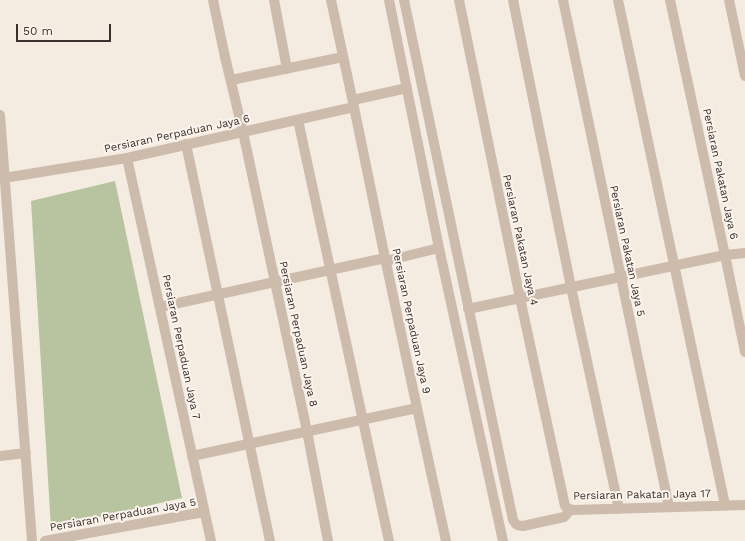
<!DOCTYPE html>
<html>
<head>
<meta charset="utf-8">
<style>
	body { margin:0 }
	#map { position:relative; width:745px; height:541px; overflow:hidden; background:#f4ebe1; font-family:"Work Sans",sans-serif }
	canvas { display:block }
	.scale { position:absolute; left:16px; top:24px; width:95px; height:18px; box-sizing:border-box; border:2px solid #3b302b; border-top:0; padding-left:5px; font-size:12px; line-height:14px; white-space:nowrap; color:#3b302b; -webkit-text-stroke:3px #fbf5ee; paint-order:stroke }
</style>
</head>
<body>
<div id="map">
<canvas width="745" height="541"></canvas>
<div class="scale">50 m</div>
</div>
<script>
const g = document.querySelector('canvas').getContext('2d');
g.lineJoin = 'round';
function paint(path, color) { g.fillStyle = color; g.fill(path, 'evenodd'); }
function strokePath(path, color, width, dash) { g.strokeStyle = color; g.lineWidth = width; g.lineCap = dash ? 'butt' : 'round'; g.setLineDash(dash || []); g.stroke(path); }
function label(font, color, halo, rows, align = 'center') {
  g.font = font + ' "Work Sans",sans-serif'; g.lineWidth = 4; g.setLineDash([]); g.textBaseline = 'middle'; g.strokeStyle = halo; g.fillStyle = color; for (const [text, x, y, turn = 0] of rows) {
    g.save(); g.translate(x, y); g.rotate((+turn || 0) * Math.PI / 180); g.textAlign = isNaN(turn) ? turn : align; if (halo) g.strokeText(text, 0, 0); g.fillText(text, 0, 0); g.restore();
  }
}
const green = new Path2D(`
	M115,181l67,317 -131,30 -20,-327z`);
const minor = new Path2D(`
	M213,0l12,57 18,75 32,150 32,149 21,110
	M274,0l13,69
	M331,0l23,107 31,151 32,150 29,133
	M389,0l50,248 64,293
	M404,0l109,520c3,5 5,6 10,6l41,-9 2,-2 4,-5
	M459,0l61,298 45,208 2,2 6,2 172,-5
	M513,0l58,287 48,222
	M563,0l106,507
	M618,0l107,505
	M670,0l56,260 19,92
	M729,0l16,76
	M231,80l112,-23
	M353,100l54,-12
	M0,115l32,426
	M298,120l91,421
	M186,144l84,397
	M127,158l84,383
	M4,178l123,-20 227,-51
	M386,261l53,-13
	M160,307l225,-49
	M468,309l257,-54 20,-2
	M0,456l26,-3
	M192,456l225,-48
	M45,541l159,-29`);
const streetNames = [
	["Persiaran Perpaduan Jaya 6",177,134,-12],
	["Persiaran Pakatan Jaya 6",720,174,78],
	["Persiaran Pakatan Jaya 4",520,240,78],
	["Persiaran Pakatan Jaya 5",627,251,78],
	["Persiaran Perpaduan Jaya 9",411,321,78],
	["Persiaran Perpaduan Jaya 8",298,334,78],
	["Persiaran Perpaduan Jaya 7",181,347,78],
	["Persiaran Pakatan Jaya 17",642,495,-1],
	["Persiaran Perpaduan Jaya 5",123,515,-10]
];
paint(green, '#b8c4a0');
strokePath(minor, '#cdbbac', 10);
label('11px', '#3b302b', '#fbf5ee', streetNames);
</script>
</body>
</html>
